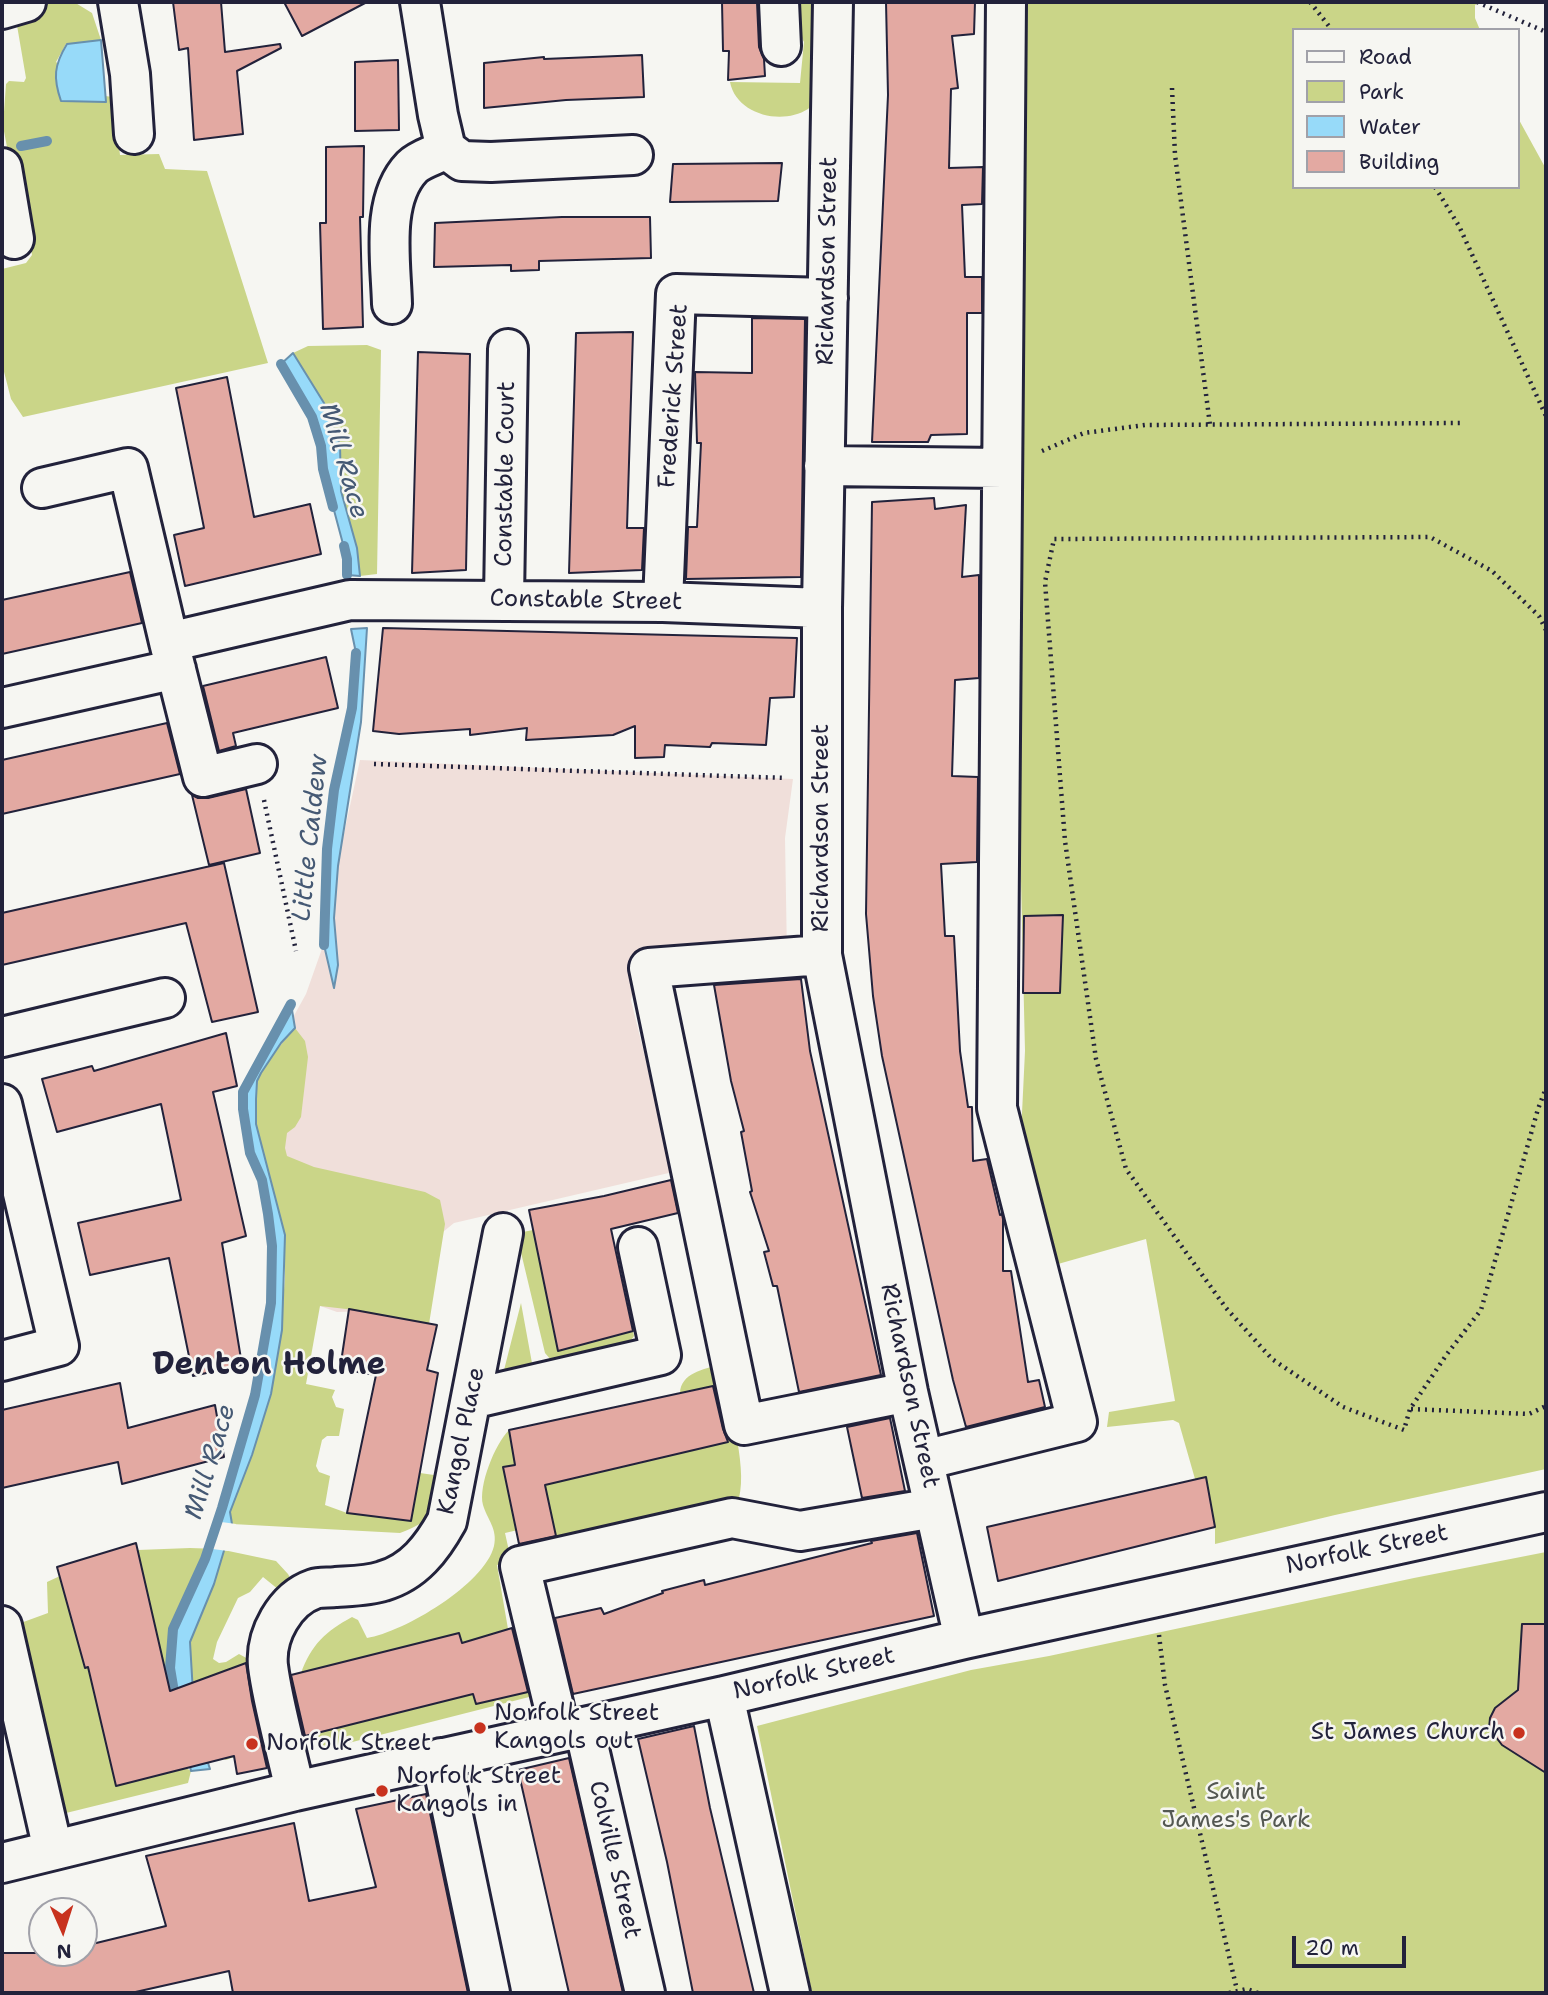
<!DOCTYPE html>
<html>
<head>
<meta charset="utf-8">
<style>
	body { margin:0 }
	#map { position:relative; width:1548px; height:1995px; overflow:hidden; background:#f6f6f2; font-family:"Shantell Sans",sans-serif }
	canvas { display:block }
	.frame { position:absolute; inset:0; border:4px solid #22223b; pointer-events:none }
	.legend { position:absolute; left:1292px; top:28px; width:228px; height:161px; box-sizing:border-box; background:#f6f6f2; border:2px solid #a1a1a9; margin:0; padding:9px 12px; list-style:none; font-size:21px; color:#22223b }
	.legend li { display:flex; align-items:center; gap:14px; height:35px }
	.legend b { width:35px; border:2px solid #a1a1a9 }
	.north { position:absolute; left:28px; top:1897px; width:70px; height:70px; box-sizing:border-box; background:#f6f6f2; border:2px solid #a1a1a9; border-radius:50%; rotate:177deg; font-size:19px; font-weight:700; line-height:28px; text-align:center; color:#22223b }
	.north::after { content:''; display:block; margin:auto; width:24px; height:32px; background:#c8321e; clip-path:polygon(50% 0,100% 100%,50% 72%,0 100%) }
	.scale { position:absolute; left:1292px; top:1936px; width:114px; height:32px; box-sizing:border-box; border:4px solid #22223b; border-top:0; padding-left:9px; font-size:21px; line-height:24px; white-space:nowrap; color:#22223b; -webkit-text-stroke:5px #f6f6f2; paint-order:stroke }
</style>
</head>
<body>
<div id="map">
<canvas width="1548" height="1995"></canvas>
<div class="frame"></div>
<ul class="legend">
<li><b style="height:9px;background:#f6f6f2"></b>Road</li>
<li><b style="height:19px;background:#cad588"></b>Park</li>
<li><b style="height:19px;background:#97daf9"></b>Water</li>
<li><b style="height:19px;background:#e3a9a2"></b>Building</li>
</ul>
<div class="north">N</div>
<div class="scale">20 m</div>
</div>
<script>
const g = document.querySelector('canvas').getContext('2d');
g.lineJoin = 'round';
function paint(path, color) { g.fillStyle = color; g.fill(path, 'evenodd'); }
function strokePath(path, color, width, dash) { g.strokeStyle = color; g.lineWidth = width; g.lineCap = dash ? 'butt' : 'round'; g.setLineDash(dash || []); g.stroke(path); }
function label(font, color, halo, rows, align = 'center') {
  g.font = font + ' "Shantell Sans",sans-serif'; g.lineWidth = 5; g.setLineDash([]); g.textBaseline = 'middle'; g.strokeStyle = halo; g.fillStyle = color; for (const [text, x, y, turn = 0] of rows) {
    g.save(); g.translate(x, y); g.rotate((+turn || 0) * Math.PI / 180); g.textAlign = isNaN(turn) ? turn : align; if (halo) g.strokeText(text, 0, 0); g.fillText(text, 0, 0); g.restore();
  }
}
const built = new Path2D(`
	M360,760l433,19 -8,59 2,118 -144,15 -10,18 -2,11 42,172 -219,51 -11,9 -43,78 -63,2 -42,-15 -41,-153 3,-44 9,-34 40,-72 24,-68 11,-79z`);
const green = new Path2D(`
	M13,2h61l18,11 9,27 -35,4 -10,18 50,39 -1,-5 8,1 7,58 39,-1 6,15 42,2 61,192 -245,54 -12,-18 -9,-35v-95l24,-6 6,-8 -10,-61 -12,-31 -7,-37 3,-42 3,-3 15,1 2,-4z
	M792,2h27l1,94c-4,4 -8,10 -12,13 -27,17 -72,5 -78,-27l70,1 4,-41 -6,-12z
	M1018,2h465l-8,3v13l5,12h-186v157h224v-69l28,51v1300l-211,46 -120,29v-17l-9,-50 -11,2 -16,-56 -6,-3 -66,7 2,-15 66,-11 -29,-162 -95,27 -30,-132 4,-83 -6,-255 1,-236 3,-38z
	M367,345l14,5 -4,224 -17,2 -3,-28 -16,-57 1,-20 -2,-26 -16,-42 -31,-50 15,-7z
	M295,1028l10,13 3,16 -7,60 -6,10 -8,6 -2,15 2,8 27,11 111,25 15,8 5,24 -16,100 -74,-14 -35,-4 -14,78 29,6 -3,7 4,10 8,2 -5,27h-12l-5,4 -6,26 3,6 11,4 -5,29 22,8 63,8 10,-48 28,4c-15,34 -11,42 -48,56l-168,-9 -2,-12 22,-57 19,-61 10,-64 4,-53v-42l-29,-111 1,-43 12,-22z
	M533,1230l25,121 75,-20 1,5 -5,7 -67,18 -11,-1 -6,-7 -27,-113v-7z
	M521,1303l13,71 -32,4z
	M720,1364c7,35 28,100 19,134l-9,6 -172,43 -6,-25 -47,11 6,27 -14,5 11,64 -46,14 -3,-10 -158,40c10,-28 25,-42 51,-56l6,3 9,18c37,-6 118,-54 127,-92 4,-17 -7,-27 -11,-41 -5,-19 12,-61 26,-75l6,35 -11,2 22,22 202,-48 -14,-55 -34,7c1,-20 23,-23 40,-29z
	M190,1548l29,1 57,12 12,13 5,9 -9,11 -21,-17 -13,15 -12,6 -21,44 -4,17 6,4 7,-1 13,-8 13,7 -34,12 16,84 -8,3 -11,-5 -29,13 5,3 -3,12 -126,31 -44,-190 30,-11 -1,-31 13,-6 25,92 75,-20 -22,-98z
	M1546,1552v441h-734l-55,-267 214,-56 78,-14 365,-78z
	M536,1690l1,5 -216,55 -4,-17 156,-39 4,10z`);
const water = new Path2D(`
	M101,40l5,62 -45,-1c-8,-23 -7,-36 6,-57z
	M293,353l31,50 16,42 1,46 16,57 3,28 -13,-1v-16l-24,-90 -2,-23 -9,-29 -31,-53z
	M367,628l-6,94 -23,144 -4,52 4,47 -4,23 -10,-43 3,-96 7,-59 18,-82 4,-55 -5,-24z
	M291,1004l4,24 -14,15 -20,30 -4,8 -1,18v25l29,111 -3,95 -11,64 -19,61 -22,57 2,12 -18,60 -24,58 3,51 7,45 10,31 -19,2 -21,-103 1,-20 2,-19 32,-70 50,-164 16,-92 1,-57 -10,-65 -12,-28 -4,-23 -3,-38z`);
const pier = new Path2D(`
	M214,1521l22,3 -8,27 -23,-3z`);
const stream = new Path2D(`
	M21,146l26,-5
	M281,364l31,53 9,29 2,23 10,38
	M344,546l3,13v16
	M324,945l3,-96 7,-59 18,-82 4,-55
	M176,1704l-6,-36 3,-39 32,-70 17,-51 33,-113 16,-92 1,-57 -4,-32 -6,-34 -12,-27 -7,-44v-17l48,-88`);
const building = new Path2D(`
	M173,2h48l4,50 55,-8 1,4 -44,23 6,63 -49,6 -6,-92 -9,2z
	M284,2h83l-65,34z
	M722,2h35l2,45 5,12 1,17 -37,4 1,-29h-6z
	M886,2h89l-1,32 -22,2 6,52 -7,1 -2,79 34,-1 -1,37 -20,1 3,72h17v36h-15v121l-36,1 -3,7h-56l16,-347z
	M642,55l2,42 -78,3 -82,8v-45l60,-6v2z
	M398,60l1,70 -44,1v-69z
	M364,146l-1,71h-3l3,110 -40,2 -3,-106h6v-76z
	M782,163l-4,38 -108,1 3,-38z
	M562,217h88l1,41 -112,3v9l-28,1v-6l-77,2 1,-44z
	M752,318l53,1 -4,258 -115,2 2,-52h9l4,-84h-4l-2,-71 57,1z
	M633,332l-6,196h17l-2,42 -73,3 7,-240z
	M418,352l52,2 -4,216 -54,3z
	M227,377l27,140 56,-13 11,50 -136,32 -11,-51 30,-7 -28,-140z
	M934,498l1,11 31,-4 -4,72 17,-2v103l-24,2 -3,96 26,1 -1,85 -36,2 4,72h9l6,115 8,56h4l1,54 14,-2 13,56 2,-1 1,5v52h8l17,111 11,-2 6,27 -79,20 -13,-47 -71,-324 -9,-60 -7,-82 6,-412z
	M130,572l12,51 -140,31v-54z
	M383,628l414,10 -3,59 -24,1 -4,47 -54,-2 -2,4 -45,-2 -1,12 -29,1v-32l-22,9 -87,5 1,-12 -57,7v-6l-71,5 -26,-3z
	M326,657l12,51 -105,25 3,13 -17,5 -16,-65z
	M167,723l13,51 -178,40v-54z
	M246,789l14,64 -51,12 -17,-70 6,3h10z
	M224,863l34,149 -46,10 -26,-99 -184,42v-52z
	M1063,915l-3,78h-37l1,-77z
	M801,979l9,72 71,324 -82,17 -22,-106h-4l-9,-34 5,-1 -19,-59 2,-1 -11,-59 3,-1 -13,-50 -17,-96z
	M226,1033l11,53 -24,6 33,144 -24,7 20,122 -49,11 -24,-118 -79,17 -12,-52 103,-23 -20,-96 -104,28 -15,-53 50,-13 2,5z
	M671,1180l7,33 -67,16 22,102 -75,20 -29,-141 75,-14z
	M349,1309l88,16 -10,45 11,3 -27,148 -64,-8 29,-138 -36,-6z
	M120,1383l8,45 87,-23 9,52 -102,27 -4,-22 -116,26v-78z
	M713,1386l10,43 5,13 -183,43 11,51 -37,8 -16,-77 12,-2 -6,-35z
	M890,1418l15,73 -43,7 -15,-71z
	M1206,1477l9,50 -217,54 -11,-54z
	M917,1533l17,83 -361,78 -18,-76 46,-10 3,6 59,-21 -1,-2 42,-11 1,5 167,-42 -1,-2z
	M136,1543l34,148 76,-28 6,38 15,67 -30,6 -3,-18 -118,30 -28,-119 -3,1 -28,-101z
	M1522,1624h24v149l-44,-28 -13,-17 1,-10 5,-10 23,-18z
	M512,1628l16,64 -52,12 -3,-10 -168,42 -14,-61 168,-42 3,10z
	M694,1726l16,82 44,185h-61l-26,-131 -29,-123z
	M569,1758l54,235h-54l-51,-223z
	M426,1794l42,199h-235l-4,-22 -98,22h-129v-40h82v-7l82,-20 -20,-70 148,-33 15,78 67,-14 -20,-78z`);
const path = new Path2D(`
	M1310,2l22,28
	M1477,2l69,30
	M1172,88l3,67 35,270
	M1435,187l24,39 87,190
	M1042,451l42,-18 61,-8 317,-2
	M1546,630l-7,-14 -47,-45 -62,-34 -376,2 -9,43 20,259 31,218 30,110 100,139 46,51 71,48 61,23 6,-21 37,-55 34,-44 57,-201 8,-21
	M374,764l412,14
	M264,800l32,151
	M1411,1409l118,5 17,-8
	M1159,1635l6,50 72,305
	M1229,1993l18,-4 11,4`);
const minor = new Path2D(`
	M118,2l12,72 4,60
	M420,2l18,113 8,34 16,12 29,1 142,-7
	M779,2l2,44
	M833,2l-11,606v347l86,437 56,247
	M2,9l24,-7
	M2,168l12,71
	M392,304c-1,-42 -12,-104 20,-137 8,-8 24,-12 34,-18
	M824,466l178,2
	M42,488l86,-20 41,174 181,-42 313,2 159,6
	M504,599l4,-250
	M663,602l13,-308 152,4
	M169,642l34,135 54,-13
	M2,708l174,-39
	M822,955l-173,13 95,457 164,-33
	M2,1037l163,-39
	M2,1104l57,242 -57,15
	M471,1399l190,-44 -23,-108
	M924,1460l153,-38 -80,-314 9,-1106
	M2,1626l51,224
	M724,1696l66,297
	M584,1727l61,266
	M560,1732l-40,-166 212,-48 68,13 134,-23
	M441,1758l49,235
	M295,1791c-8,-39 -22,-86 -27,-125 -3,-31 17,-67 46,-77 6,-2 15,-1 22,-2 15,-1 32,-1 47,-6 31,-9 49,-33 64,-60l56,-288
	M2,1863l293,-72 429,-95 240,-57 582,-127`);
const markers = [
	[480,1728,7,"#c8321e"],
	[1519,1733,7,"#c8321e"],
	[252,1744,7,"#c8321e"],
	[382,1791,7,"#c8321e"]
];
const streetNames = [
	["Richardson Street",828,261,-89],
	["Frederick Street",674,396,-86],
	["Constable Court",506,474,-89],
	["Constable Street",586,601,1],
	["Richardson Street",822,828,-90],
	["Richardson Street",909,1386,78],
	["Kangol Place",462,1441,-78],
	["Norfolk Street",1367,1550,-12],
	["Norfolk Street",814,1674,-13],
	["Colville Street",614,1860,77]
];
const poiNames = [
	["Norfolk Street",494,1714],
	["Kangols out",494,1742],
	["St James Church",1505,1733,"right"],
	["Norfolk Street",266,1744],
	["Norfolk Street",396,1777],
	["Kangols in",396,1805]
];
const parkNames = [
	["Saint",1236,1793],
	["James's Park",1236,1821]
];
const waterNames = [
	["Mill Race",343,461,74],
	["Little Caldew",311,838,-84],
	["Mill Race",211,1462,-73]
];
const districtNames = [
	["Denton Holme",269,1366]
];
paint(built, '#f0dfda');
paint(green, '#cad588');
paint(water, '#97daf9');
strokePath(water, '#6890ad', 2);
paint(pier, '#f6f6f2');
strokePath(stream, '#6890ad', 10);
paint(building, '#e3a9a2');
strokePath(building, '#22223b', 2);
strokePath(minor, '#22223b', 44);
strokePath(path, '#22223b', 4.5, [2, 5]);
strokePath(minor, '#f6f6f2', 38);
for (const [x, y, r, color] of markers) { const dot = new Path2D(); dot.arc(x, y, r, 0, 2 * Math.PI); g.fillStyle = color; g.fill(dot); strokePath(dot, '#f6f6f2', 2.5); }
label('24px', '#22223b', '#f6f6f2', streetNames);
label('24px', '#22223b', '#f6f6f2', poiNames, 'left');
label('24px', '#545852', '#f6f6f2', parkNames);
label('italic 26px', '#455974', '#f6f6f2', waterNames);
label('bold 32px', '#22223b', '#f6f6f2', districtNames);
</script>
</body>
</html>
